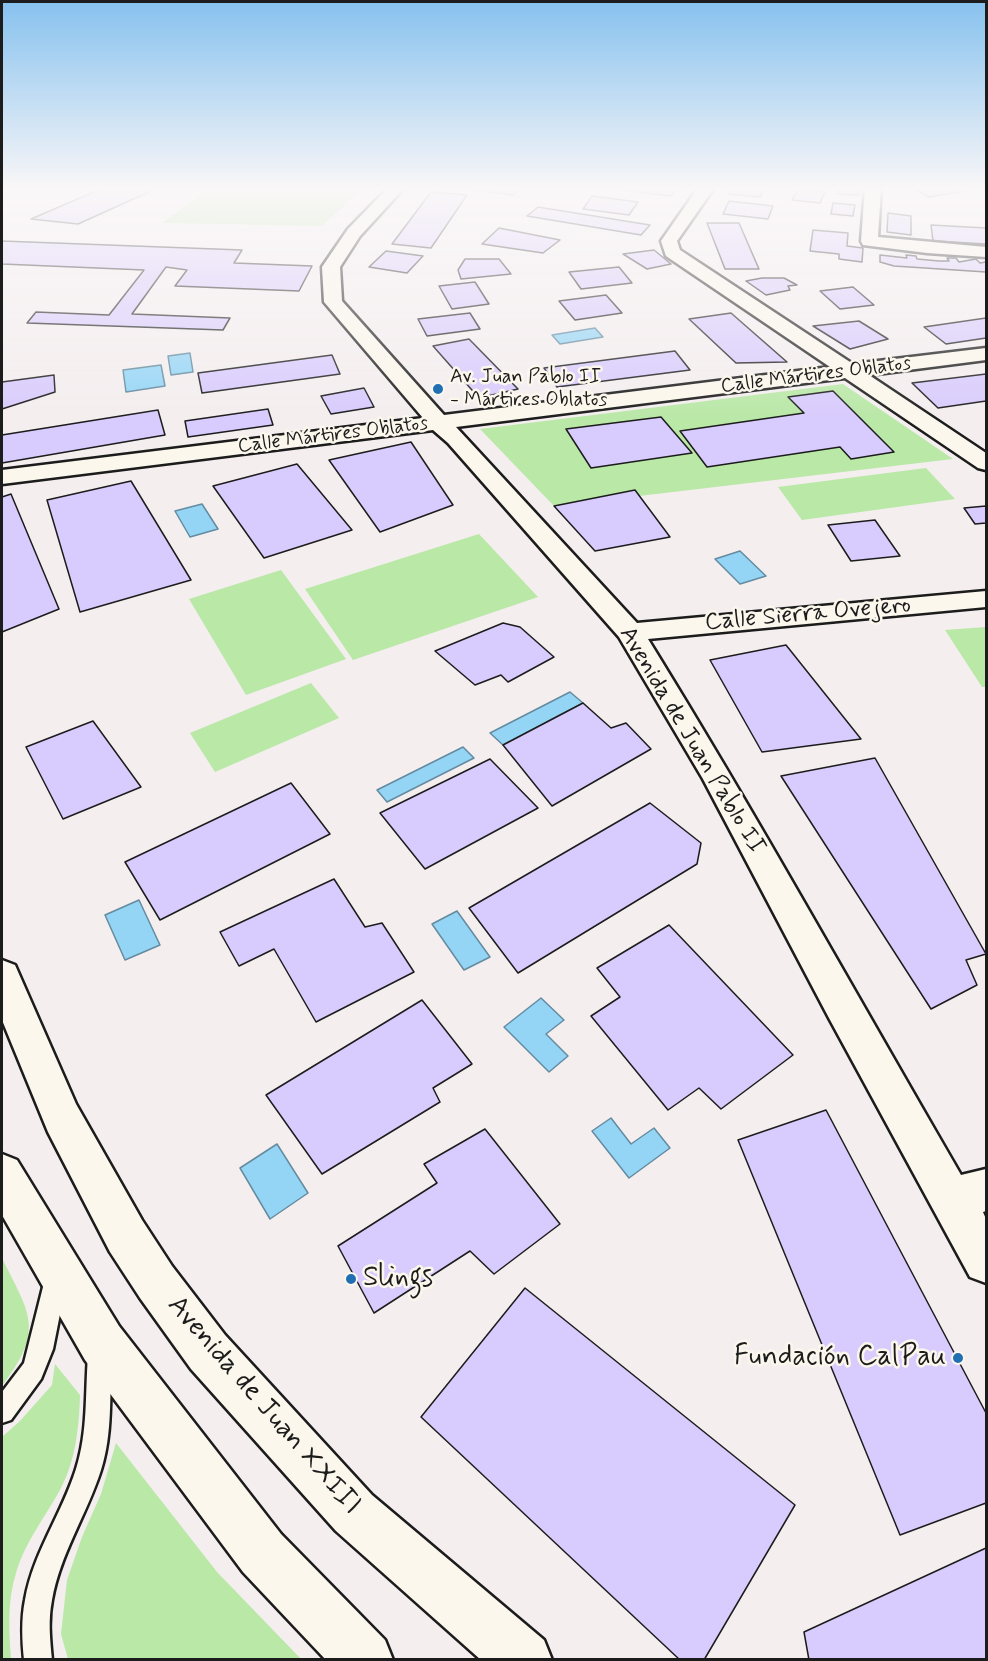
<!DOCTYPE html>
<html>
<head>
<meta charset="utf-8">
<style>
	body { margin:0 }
	#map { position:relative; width:988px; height:1661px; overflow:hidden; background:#f4eeef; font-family:Mynerve,sans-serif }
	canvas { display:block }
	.frame { position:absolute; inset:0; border:3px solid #1c1c1c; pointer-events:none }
</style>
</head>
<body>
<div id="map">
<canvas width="988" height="1661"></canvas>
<div class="frame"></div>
</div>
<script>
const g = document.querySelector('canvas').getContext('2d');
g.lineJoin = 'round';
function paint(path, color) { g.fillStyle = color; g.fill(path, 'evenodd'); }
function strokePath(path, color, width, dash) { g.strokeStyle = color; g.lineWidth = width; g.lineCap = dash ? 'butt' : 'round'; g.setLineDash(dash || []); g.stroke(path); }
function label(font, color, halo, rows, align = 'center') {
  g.font = font + ' Mynerve,sans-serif'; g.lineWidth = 5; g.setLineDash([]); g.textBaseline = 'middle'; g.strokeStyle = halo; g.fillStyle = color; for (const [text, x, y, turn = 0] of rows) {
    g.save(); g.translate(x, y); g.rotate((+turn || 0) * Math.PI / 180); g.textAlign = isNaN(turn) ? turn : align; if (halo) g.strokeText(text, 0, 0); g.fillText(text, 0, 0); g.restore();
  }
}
const green = new Path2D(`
	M210,188h154l-42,38 -160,-3z
	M843,384l110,75 -399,47 -74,-77z
	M926,468l29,31 -153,21 -24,-33z
	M479,534l59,63 -185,63 -48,-71z
	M281,570l65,89 -100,36 -57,-96z
	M986,627v60h-4l-37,-57z
	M311,683l28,35 -124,54 -25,-39z
	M2,1258c28,57 43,71 0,128z
	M55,1364l25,31c-1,32 -4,64 -19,93 -15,28 -36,54 -45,85 -9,29 -7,57 -5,86h-7l-2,-2v-220l18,-16 32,-36z
	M116,1443l101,129 84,87h-233l-7,-25 6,-54 15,-43 19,-43z`);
const water = new Path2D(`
	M595,328l8,9 -43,7 -8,-9z
	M190,353l3,19 -22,3 -3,-19z
	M161,365l4,21 -39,6 -3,-22z
	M202,504l16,25 -28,8 -15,-26z
	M740,551l26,25 -26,8 -25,-25z
	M570,692l13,11 -80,42 -13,-12z
	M463,747l11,11 -87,44 -10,-12z
	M139,900l21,45 -35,15 -20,-45z
	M457,911l33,46 -26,13 -32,-46z
	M541,998l23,22 -18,14 22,22 -19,16 -45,-45z
	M611,1118l20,26 23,-16 16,20 -41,30 -37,-47z
	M277,1144l31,49 -38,26 -30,-51z`);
const building = new Path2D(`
	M103,188h55l-80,36 -47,-5z
	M459,188h59l-4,7z
	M604,188h73l-6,8z
	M732,188h32l-4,9 -31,-3z
	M838,188h21l-1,7 -20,-1z
	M913,188h40l8,4 -32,5z
	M798,189l27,3 -5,11 -28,-3z
	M431,192l36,3 -36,53 -39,-4z
	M592,196l46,6 -9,13 -46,-6z
	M729,201l44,5 -5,13 -45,-5z
	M833,203l22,2 -2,11 -22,-2z
	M538,207l112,18 -9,10 -114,-19z
	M888,213l23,3v19l-24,-3z
	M707,223h32l20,46h-34z
	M931,225l55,3v16l-53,-3z
	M499,228l61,12 -17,13 -61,-9z
	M813,230l35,3 -1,13 16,2 -1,14 -23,-3v-5l-29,-3z
	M2,241l240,9 -8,13 78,3 -13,25 -124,-5 12,-16 -21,-3 -34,47 98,4 -7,12 -196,-7 9,-11 73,3 35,-45 -142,-6z
	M654,250l17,14 -24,5 -24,-15z
	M386,251l37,5 -16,17 -38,-6z
	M880,255l27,3 -1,-3 10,1 1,3 22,2h10l-2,-3h9l3,4 17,-3 4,4 6,-1v10l-92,-6 -14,-4z
	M465,259h34l12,15 -50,5 -3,-9z
	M619,267l13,16 -51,6 -12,-17z
	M762,278h22l13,7 -9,1 2,4 -24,5 -20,-14z
	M475,282l14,22 -37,5 -13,-23z
	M853,287l21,18 -34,4 -20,-18z
	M606,295l16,18 -47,7 -16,-19z
	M470,313l10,16 -53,7 -9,-17z
	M731,313l56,49 -51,1 -47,-44z
	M986,318v20l-40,6 -22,-17z
	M859,321l29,18 -38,10 -37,-23z
	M469,339l49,50 -39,9 -46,-52z
	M675,351l15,19 -133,17 -13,-19z
	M332,355l8,19 -138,19 -4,-20z
	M986,374v27l-48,7 -26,-25z
	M54,375l1,17 -53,17v-27z
	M364,388l10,19 -43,7 -10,-18z
	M833,391l61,61 -43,7 -11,-12 -133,20 -27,-36 124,-18 -16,-16z
	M268,409l5,16 -85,12 -3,-16z
	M158,410l7,25 -163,28v-28z
	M661,417l31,36 -101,15 -25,-39z
	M411,442l42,63 -73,27 -51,-72z
	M297,464l55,66 -88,28 -51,-72z
	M131,481l60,99 -111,32 -33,-112z
	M635,490l35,47 -75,14 -41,-45z
	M11,494l48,115 -57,23v-135z
	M986,506v17l-11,1 -11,-16z
	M875,520l25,36 -49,5 -23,-36z
	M503,623l17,4 34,30 -46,25 -7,-7 -26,10 -40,-34z
	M786,645l75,94 -99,13 -52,-92z
	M583,703l28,25 15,-5 25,26 -99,57 -49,-61z
	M93,721l48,66 -78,32 -37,-72z
	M875,758l111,196 -20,6 11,25 -46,24 -150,-233z
	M490,759l48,49 -113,61 -45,-56z
	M291,783l39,51 -170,86 -35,-58z
	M650,803l51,40 -4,21 -179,109 -49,-65z
	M334,879l31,48 17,-4 32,49 -98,50 -42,-73 -35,17 -19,-34z
	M669,925l124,130 -72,54 -22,-21 -31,22 -77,-94 29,-19 -23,-29z
	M422,1000l50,64 -39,24 7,14 -118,72 -56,-79z
	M826,1110l160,303v90l-86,32 -162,-395z
	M485,1129l75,95 -66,50 -24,-23 -96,62 -36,-67 99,-63 -13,-19z
	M525,1288l270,217 -91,155h-24l-259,-243z
	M986,1548v112h-177l-5,-28z`);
const lane = new Path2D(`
	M56,1268l8,3 3,8 -14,70 -12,30 -30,41 -9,3v-31l22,-29 21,-84 3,-8z
	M100,1344l8,4 4,8c-3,39 1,76 -11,114 -14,44 -41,84 -49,130 -4,20 -2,39 0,60h-28c-2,-20 -3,-40 1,-60 8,-47 37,-86 51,-131 12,-38 9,-74 12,-113l4,-8z`);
const street = new Path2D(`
	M388,188h16l-44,48 -20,31 2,34 102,114 386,-48 -164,-111 -5,-15 37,-53h16l-37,53 3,9 173,114 133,-16v12l-117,15 117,78v17l-8,-2 -133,-90 -389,49 181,196 349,-32v16l-338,32c109,176 209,357 313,536l25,-6v42l-3,1 3,7v64l-16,-6 -141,-259 -126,-239 -84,-142 -171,-194 -15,-13 -431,54v-14l421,-52 -99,-116 -2,-35 26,-38z
	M865,188h16l-3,49 108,10v10l-59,-4 -64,-8 -2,-4z`);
const secondary = new Path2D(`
	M2,960l13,5 61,139 66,116 30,46 53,69 147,160 172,145 8,20h-71l-145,-129 -145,-162 -51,-71 -30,-46 -62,-120 -46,-112z
	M2,1154l15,6 102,166 162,208 104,106 8,20h-67l-83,-88 -158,-212 -83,-145z`);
const markers = [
	[438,389,6,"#1f6fb2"],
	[351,1279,6,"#1f6fb2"],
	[958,1358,6,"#1f6fb2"]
];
const farStreetnames = [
	["Calle Mártires Oblatos",816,376,-7],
	["Calle Mártires Oblatos",333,436,-7]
];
const farPoinames = [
	["Av. Juan Pablo II",450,378],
	["- Mártires Oblatos",450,401]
];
const streetNames = [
	["Calle Sierra Ovejero",808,615,-5],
	["Avenida de Juan Pablo II",691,741,59]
];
const nearPoinames = [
	["Slings",363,1279],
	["Fundación CalPau",946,1358,"right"]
];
const nearStreetnames = [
	["Avenida de Juan XXIII",263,1406,49]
];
paint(green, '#b9e8a7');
paint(water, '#94d5f6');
strokePath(water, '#648b9f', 1.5);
paint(building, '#d8cbfd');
strokePath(building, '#1c1c1c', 1.5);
strokePath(lane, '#1c1c1c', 5);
strokePath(street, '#1c1c1c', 5);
strokePath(secondary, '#1c1c1c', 5);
paint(lane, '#fbf7ec');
paint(street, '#fbf7ec');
paint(secondary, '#fbf7ec');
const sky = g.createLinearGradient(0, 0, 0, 420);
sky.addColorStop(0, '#86c1ee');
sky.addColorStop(0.45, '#faf7f8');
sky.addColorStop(1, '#faf7f800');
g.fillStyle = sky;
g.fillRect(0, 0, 988, 420);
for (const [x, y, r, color] of markers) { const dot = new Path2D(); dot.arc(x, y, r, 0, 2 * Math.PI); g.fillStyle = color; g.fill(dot); strokePath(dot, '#fbf7ec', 2); }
label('20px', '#1c1c1c', '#fbf7ec', farStreetnames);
label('20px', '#1c1c1c', '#fbf7ec', farPoinames, 'left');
label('24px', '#1c1c1c', '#fbf7ec', streetNames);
label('28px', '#1c1c1c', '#fbf7ec', nearPoinames, 'left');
label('28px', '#1c1c1c', '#fbf7ec', nearStreetnames);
</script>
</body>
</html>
